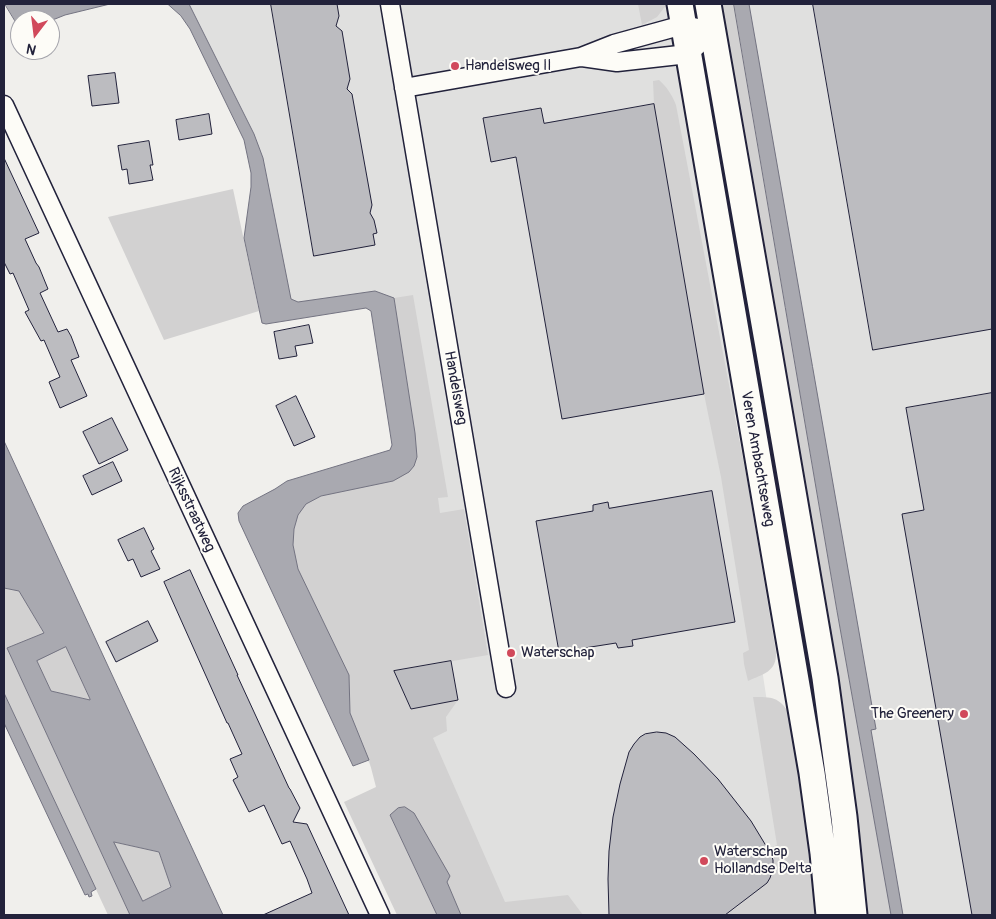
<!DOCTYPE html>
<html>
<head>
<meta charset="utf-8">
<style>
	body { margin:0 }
	#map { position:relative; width:996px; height:919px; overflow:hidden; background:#f0efec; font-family:Pangolin,sans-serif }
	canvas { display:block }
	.frame { position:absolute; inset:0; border:5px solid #22223b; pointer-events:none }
	.north { position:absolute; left:10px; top:10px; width:50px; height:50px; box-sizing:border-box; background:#fdfcf7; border:1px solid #a5a5ac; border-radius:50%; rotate:195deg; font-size:14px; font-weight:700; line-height:20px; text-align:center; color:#22223b }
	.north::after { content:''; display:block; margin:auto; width:18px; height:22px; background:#d1495b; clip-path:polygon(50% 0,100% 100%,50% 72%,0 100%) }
</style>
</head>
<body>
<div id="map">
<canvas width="996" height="919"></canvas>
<div class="frame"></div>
<div class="north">N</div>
</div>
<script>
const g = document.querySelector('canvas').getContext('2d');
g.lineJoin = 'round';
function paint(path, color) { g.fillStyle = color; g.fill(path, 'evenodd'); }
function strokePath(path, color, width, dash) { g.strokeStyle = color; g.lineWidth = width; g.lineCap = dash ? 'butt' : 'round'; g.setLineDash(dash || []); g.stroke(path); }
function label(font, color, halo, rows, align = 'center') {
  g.font = font + ' Pangolin,sans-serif'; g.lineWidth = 4; g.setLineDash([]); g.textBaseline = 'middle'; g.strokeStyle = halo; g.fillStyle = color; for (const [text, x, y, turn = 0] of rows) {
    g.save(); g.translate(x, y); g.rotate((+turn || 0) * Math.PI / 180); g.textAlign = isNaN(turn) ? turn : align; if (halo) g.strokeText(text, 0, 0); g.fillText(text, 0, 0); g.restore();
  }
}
const built = new Path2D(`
	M182,4h810v911h-102l-24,-144 -51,-365 -91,10 63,419 -1,80h-343l-194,-399 151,-62 -23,-152 -93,7 -25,-143z`);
const green = new Path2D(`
	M638,4h29l-10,13 -15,8z
	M717,4h17l103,607 54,304h-30z
	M659,80c8,7 13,15 17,25l72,380 28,167c1,20 -13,22 -28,29l-4,-17 -1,-11 6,-3 -28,-173 -17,-83 -50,-290 -1,-23z
	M233,189l26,122 -95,29 -56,-123z
	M413,295l35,202 -10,1 2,15 24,-4 24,146 -94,16 17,38 47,-9 -12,17 1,14 -14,7 72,164 63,-7 15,20h-122l-14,-33 3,-6 -36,-63 -24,2 47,100h-40l-53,-113 32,-15 -7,-27 -19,-47 -1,-38 -51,-106 -5,-24 1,-16 4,-14 8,-11 15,-8 72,-15 22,-48 -21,-135z
	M4,588l15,2 25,44 -37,14 123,267h-22l-104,-222z
	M66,647l24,53 -39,-9 -14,-30z
	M753,697c19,0 26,0 36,16l20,126 6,76h-89c9,-6 17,-13 25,-20 18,-13 29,-24 17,-46l9,-4z
	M113,842l46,10 12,34 -28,15z`);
const water = new Path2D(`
	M5,4h105l-45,11 -15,6v-1h-30v9z
	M168,4h21l65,130 9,24 28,141 7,3 77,-11 19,7 21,135 2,24 -3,9 -5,6 -16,9 -72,15 -15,8 -8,11 -4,14 -1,16 5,24 51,106 1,38 19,47 -16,6 -114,-245 -1,-8 5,-7 32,-17 12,-8 103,-31 2,-5 -21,-134 -5,-3 -100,16 -4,-1 -18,-85 7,-51v-14l-7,-33 -54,-111 -9,-13z
	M734,4h15l127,725 -5,1 32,185h-12l-54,-304z
	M4,441l219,474h-93l-123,-267 37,-15 -25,-42 -15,-3zM66,647l24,52v1l-39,-9 -14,-30zM114,842l45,10 12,35 -28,14z
	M4,693l92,196 -5,3 1,4 -3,1 -1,-3 -3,1 -81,-172z
	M405,807l9,6 36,63 -3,6 14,33h-24l-47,-100 8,-7z`);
const building = new Path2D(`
	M271,4h66l2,12 -3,10 6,5 8,48 -3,10 5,5 20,111 -2,8 4,7 3,13 -4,1 2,11 -61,11z
	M813,4h179v325l-119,21z
	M115,73l4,30 -27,3 -4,-30z
	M654,104l50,290 -142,25 -46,-262 -25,5 -8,-44 58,-10 3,15z
	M209,114l3,20 -33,6 -3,-20z
	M149,141l4,24h-3l3,15 -24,4 -2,-15 -5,1 -4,-24z
	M4,158l35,75 -14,6 11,24 3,4 9,22 -8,4 18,39 9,-3 4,7 8,21 -8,3 16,36 -27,12 -11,-26 11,-5 -16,-37 -3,1 -16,-29 4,-2 -16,-37 -3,1 -6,-12z
	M309,325l4,18 -18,3 2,10 -18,3 -5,-27z
	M992,393v522h-20l-70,-401 22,-4 -18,-102z
	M296,396l19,41 -21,9 -18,-40z
	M112,418l16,32 -29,14 -16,-32z
	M113,462l9,19 -30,14 -9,-19z
	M712,491l23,131 -103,18 1,6 -15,2 -2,-5 -57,9 -23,-131 57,-10v-6l15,-3 1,6z
	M144,528l10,21 -3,2 9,18 -19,8 -8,-18 -5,2 -10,-21z
	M190,570l48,105h-1l52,113 1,1 10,19 -7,14 14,2 42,91h-86l49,-22 -5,-14 -17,-38 -8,3 -18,-39 -15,7 -16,-32 5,-3 -8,-18 12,-5 -14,-31h-1l-63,-141z
	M148,621l10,20 -42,21 -10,-20z
	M451,661l7,39 -47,9 -17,-38z
	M657,732l9,1 9,4 19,17 24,25 33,42 20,33 2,6v9l-3,9 -3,5 -42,32h-116l-1,-36 1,-28 4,-34 7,-33 9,-32 5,-8 6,-7 5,-3z`);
const street = new Path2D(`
	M390,4l116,684
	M582,57l35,5 71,-8 25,-23
	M404,88l177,-31 33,-13 69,-19 30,6
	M4,105l376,810`);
const secondary = new Path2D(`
	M680,4l132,769 11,80 6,62
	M708,4l61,348 56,326 19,139 10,98`);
const markers = [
	[455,66,5,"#d1495b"],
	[511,653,5,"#d1495b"],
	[964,714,5,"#d1495b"],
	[704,861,5,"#d1495b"]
];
const poiNames = [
	["Handelsweg II",465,66],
	["Waterschap",521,653],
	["The Greenery",954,714,"right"],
	["Waterschap",714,852],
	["Hollandse Delta",714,869]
];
const streetNames = [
	["Handelsweg",455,388,80],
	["Veren Ambachtseweg",757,459,80],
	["Rijksstraatweg",191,510,65]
];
paint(built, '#e0e0df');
paint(green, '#d2d1d1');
paint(water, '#a9a9b0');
strokePath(water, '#737381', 1);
paint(building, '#bcbcc0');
strokePath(building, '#22223b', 1);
strokePath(street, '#22223b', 21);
strokePath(secondary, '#22223b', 29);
strokePath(street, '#fdfcf7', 18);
strokePath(secondary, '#fdfcf7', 25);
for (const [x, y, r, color] of markers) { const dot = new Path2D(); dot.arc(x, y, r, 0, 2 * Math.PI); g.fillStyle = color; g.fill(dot); strokePath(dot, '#fdfcf7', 2); }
label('15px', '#22223b', '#fdfcf7', poiNames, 'left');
label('15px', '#22223b', '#fdfcf7', streetNames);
</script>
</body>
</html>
